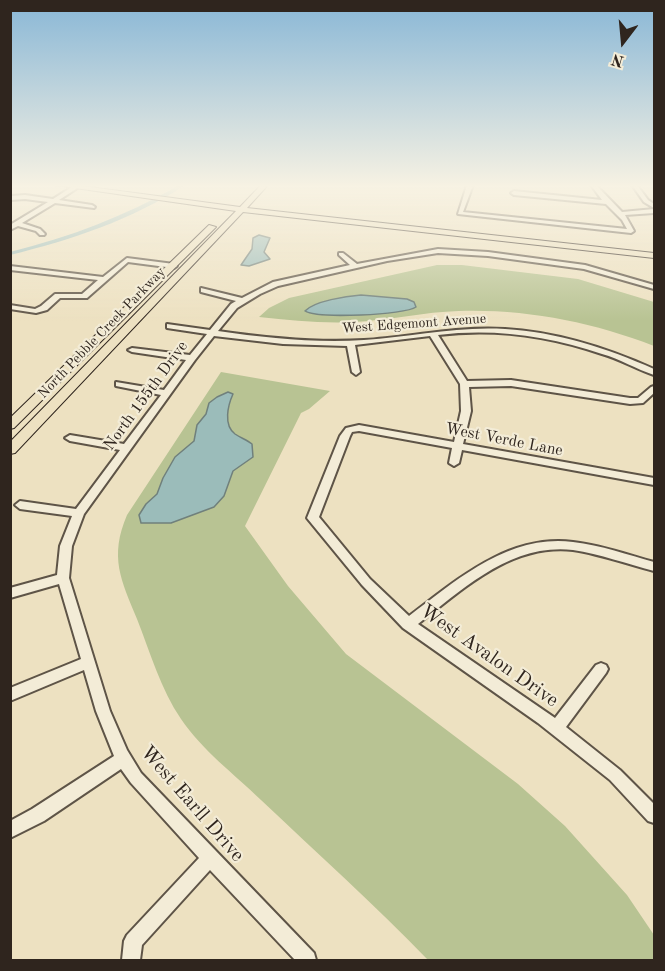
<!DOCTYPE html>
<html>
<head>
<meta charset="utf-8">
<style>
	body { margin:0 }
	#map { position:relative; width:665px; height:971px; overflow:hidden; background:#ede1c1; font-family:"Old Standard TT",serif }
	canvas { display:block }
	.frame { position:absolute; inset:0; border:12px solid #2f251e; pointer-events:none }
	.north { position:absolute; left:593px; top:12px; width:60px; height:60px; -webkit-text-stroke:4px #f3ecd7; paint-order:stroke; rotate:196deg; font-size:16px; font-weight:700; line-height:24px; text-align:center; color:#2f251e }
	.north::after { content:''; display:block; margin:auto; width:21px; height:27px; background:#2f251e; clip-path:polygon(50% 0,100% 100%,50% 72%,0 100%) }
</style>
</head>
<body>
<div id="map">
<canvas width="665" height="971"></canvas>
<div class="frame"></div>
<div class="north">N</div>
</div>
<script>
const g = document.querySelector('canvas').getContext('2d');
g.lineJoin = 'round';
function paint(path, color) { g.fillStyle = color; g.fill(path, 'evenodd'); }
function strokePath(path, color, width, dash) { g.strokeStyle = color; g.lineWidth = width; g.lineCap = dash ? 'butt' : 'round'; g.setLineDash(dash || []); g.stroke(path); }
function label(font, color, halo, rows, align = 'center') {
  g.font = font + ' "Old Standard TT",serif'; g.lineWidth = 4.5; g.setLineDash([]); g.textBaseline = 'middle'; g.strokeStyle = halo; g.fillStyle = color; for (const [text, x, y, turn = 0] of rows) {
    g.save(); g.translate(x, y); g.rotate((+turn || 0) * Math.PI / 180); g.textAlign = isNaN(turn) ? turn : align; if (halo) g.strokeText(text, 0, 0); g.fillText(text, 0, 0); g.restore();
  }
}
const green = new Path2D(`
	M437,265h25l116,14 76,23v44c-62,-24 -128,-37 -195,-35 -35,1 -69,9 -104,11 -32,2 -64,-2 -96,-5l10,-9 20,-10z
	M221,372l109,19 -21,18 -8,4 -56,113 43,60 58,68 172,130 47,42 62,69 27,40v25h-226c-53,-55 -111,-107 -167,-160 -27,-26 -59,-50 -80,-81 -20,-29 -31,-67 -44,-100 -16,-39 -28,-62 -10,-104z`);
const water = new Path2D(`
	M259,235l11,3 -6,14 6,7 -21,7 -8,-1 11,-16 1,-11z
	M361,295l46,4 7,3 2,5c-11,8 -99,12 -111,4 9,-10 42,-15 56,-16z
	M228,392l5,2c-5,11 -10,31 2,40 6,4 12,6 17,10l1,13 -20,14 -9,25 -10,11 -43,16h-30l-2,-8 7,-11 11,-10 6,-16 12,-21 19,-16 3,-16 9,-11 3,-11 8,-6z`);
const canal = new Path2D(`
	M179,185h6c-53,35 -114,55 -175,70v-3c60,-15 116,-36 169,-67z`);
const minor = new Path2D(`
	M75,185h7l-23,15 33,5 3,2 -1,1 -39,-5 -33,20 18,6 5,5 -1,1h-4l-4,-4 -18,-5 -8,4v-5l38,-23 -23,-3 -15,1v-4l15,-1 28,4z
	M467,185h6l-10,27 164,17 -5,-9 -16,-16 -92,-9 -3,-2 3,-2 88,9 -11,-15h5l26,27 32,-3v4l-29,2 9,16 -3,2 -173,-19z
	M632,185h5l11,15 6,4v4l-10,-6z
	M438,249l50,3 97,13 69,20v4l-70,-20 -96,-13 -50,-3 -51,8 -109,25 -18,8 -23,14 -19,23c48,7 97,12 146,9 47,-3 93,-14 141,-11 52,3 102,19 149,40v6c-18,-6 -34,-16 -52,-21 -52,-18 -109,-26 -164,-19l29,46 44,-1 119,18h8l13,-11 3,-1v7l-11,10 -13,1 -119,-18 -42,1 2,24 -8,33 191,34v7l-192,-35 -3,13 -5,3 -5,-3 3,-15 -93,-17 -7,1 -2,4 -31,81 51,62 39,37c48,-36 99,-82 164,-74 28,3 55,13 81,20v9c-27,-7 -54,-17 -81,-21 -62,-7 -110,39 -155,74l137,94 41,-53 5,-2 5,2 2,4 -2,4 -40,54 54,43 34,34v19l-6,-2 -38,-41 -72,-57 -135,-95 -41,-43 -55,-67 33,-82 6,-8 13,-3 95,17 7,-31 -1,-27 -30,-48 -75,9 5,27 -4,3 -4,-3 -5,-26 -64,-2 -69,-8 -19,24 -111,154 -12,32 -3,32 41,133 17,39 14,23 173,180 2,7h-21l-85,-90 -68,75 -2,15h-18l2,-19 3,-6 72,-77 -68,-75 -10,-14 -77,52 -34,17v-17l22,-12 82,-53 -18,-45 -12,-41 -74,31v-13l71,-29 -22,-75 -49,14v-10l47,-13 3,-29 12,-30 -52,-7 -5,-4 5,-4 56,8 44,-59 -50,-9 -5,-3 5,-3 54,9 37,-49 -45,-9v-4l48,8 22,-30 -54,-8 -4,-2 4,-2 58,7 17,-21 -40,-6v-4l43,6 21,-26 5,-3 -35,-9v-4l41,10 31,-16 77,-17 -11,-10v-2h4l14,11z
	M127,258l47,6 3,2 -3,2 -46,-6 -41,36h-27l-13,12 -11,3 -26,-4v-4l25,4 6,-3 14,-12h27l16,-14 -88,-10v-4l93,11z`);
const major = new Path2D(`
	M54,185h21l165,22 21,-22h7l-21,23 407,45v5l-411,-46 -228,241 -5,1v-12l226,-231z
	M209,225l7,2 -202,201 -4,1v-11z`);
const farStreetnames = [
	["West Edgemont Avenue",414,324,-4],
	["North Pebble Creek Parkway",102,333,-46]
];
const streetNames = [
	["North 155th Drive",146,396,-54],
	["West Verde Lane",504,440,11]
];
const nearStreetnames = [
	["West Avalon Drive",489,656,35],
	["West Earll Drive",192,804,49]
];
paint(green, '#b8c393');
paint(water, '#9bbcba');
strokePath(water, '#70807c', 1.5);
paint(canal, '#9bbcba');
strokePath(minor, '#5e5447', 4);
strokePath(major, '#2f251e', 2);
paint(minor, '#f3ecd7');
paint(major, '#ede1c1');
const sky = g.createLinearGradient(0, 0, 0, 321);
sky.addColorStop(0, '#89b7d6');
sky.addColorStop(0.58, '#f7f2e3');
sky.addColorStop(1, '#f7f2e300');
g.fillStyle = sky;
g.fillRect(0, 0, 665, 321);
label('14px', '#2f251e', '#f3ecd7', farStreetnames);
label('16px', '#2f251e', '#f3ecd7', streetNames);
label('20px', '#2f251e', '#f3ecd7', nearStreetnames);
</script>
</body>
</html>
